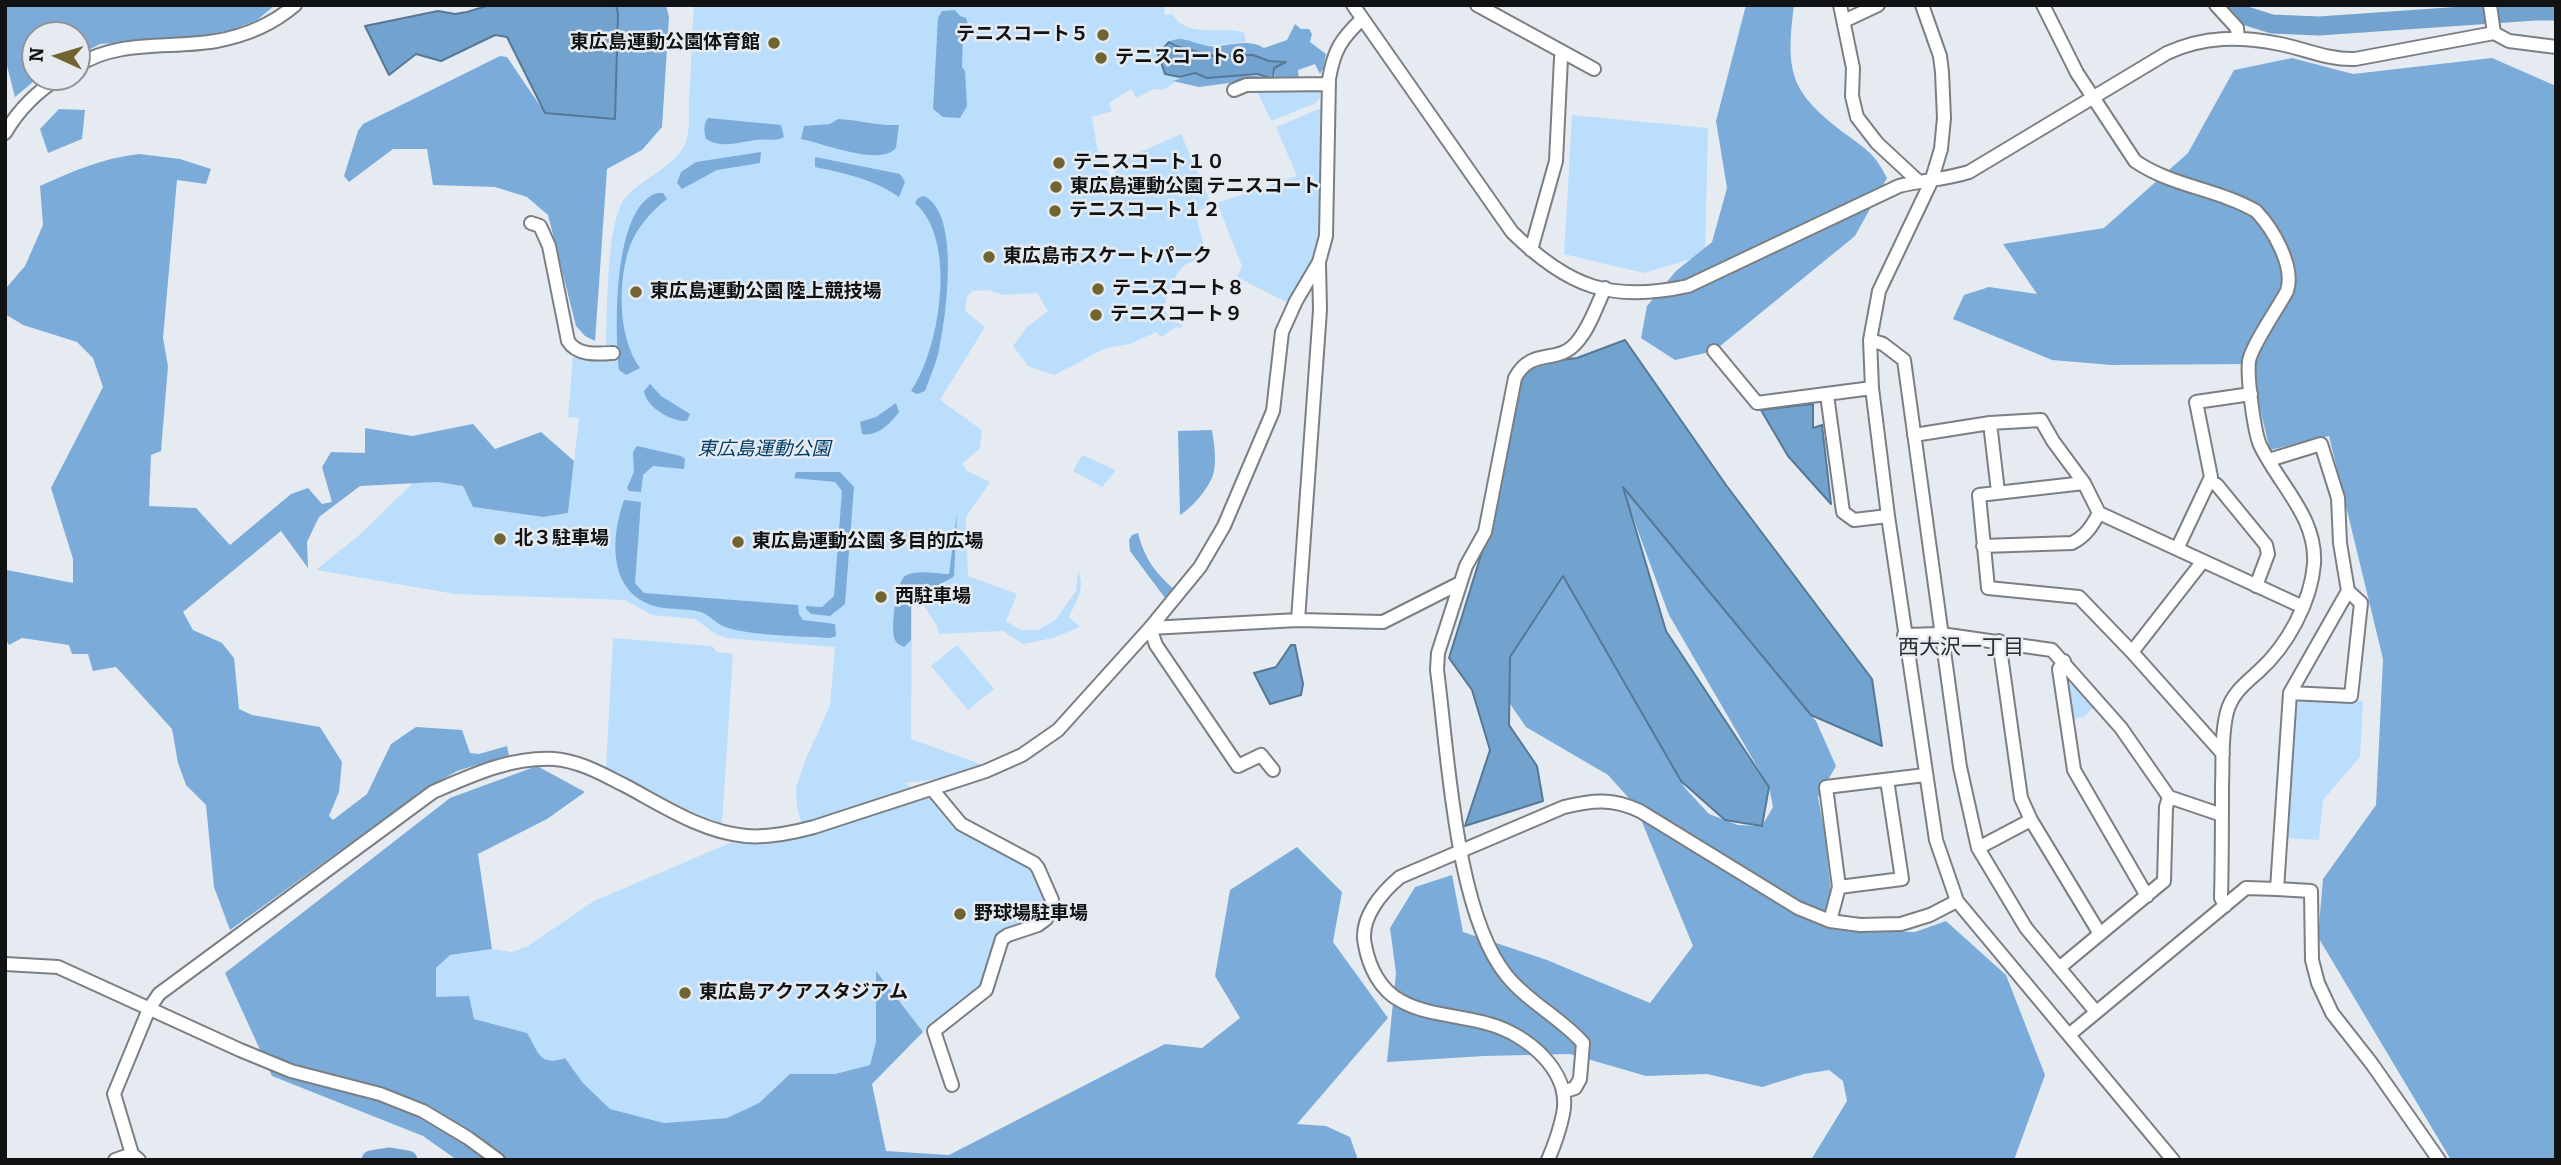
<!DOCTYPE html>
<html>
<head>
<meta charset="utf-8">
<style>
	body { margin:0 }
	#map { position:relative; width:2561px; height:1165px; overflow:hidden; background:#e6ebf1; font-family:Bitter,serif }
	canvas { display:block }
	.frame { position:absolute; inset:0; border:7px solid #101214; pointer-events:none }
	.north { position:absolute; left:21px; top:21px; width:70px; height:70px; box-sizing:border-box; background:#e6ebf1; border:2px solid #909499; border-radius:50%; rotate:274deg; font-size:19px; font-weight:700; line-height:28px; text-align:center; color:#101214 }
	.north::after { content:''; display:block; margin:auto; width:24px; height:32px; background:#706431; clip-path:polygon(50% 0,100% 100%,50% 72%,0 100%) }
</style>
</head>
<body>
<div id="map">
<canvas width="2561" height="1165"></canvas>
<div class="frame"></div>
<div class="north">N</div>
</div>
<script>
const g = document.querySelector('canvas').getContext('2d');
g.lineJoin = 'round';
function paint(path, color) { g.fillStyle = color; g.fill(path, 'evenodd'); }
function strokePath(path, color, width, dash) { g.strokeStyle = color; g.lineWidth = width; g.lineCap = dash ? 'butt' : 'round'; g.setLineDash(dash || []); g.stroke(path); }
function label(font, color, halo, rows, align = 'center') {
  g.font = font + ' Bitter,"Noto Sans JP",serif'; g.lineWidth = 5; g.setLineDash([]); g.textBaseline = 'middle'; g.strokeStyle = halo; g.fillStyle = color; for (const [text, x, y, turn = 0] of rows) {
    g.save(); g.translate(x, y); g.rotate((+turn || 0) * Math.PI / 180); g.textAlign = isNaN(turn) ? turn : align; if (halo) g.strokeText(text, 0, 0); g.fillText(text, 0, 0); g.restore();
  }
}
const green = new Path2D(`
	M694,5h470l1,10 7,-1c16,25 47,12 72,18l2,10 -40,4 -32,-7 -16,15 7,20 15,3 -10,9 -7,4 -9,-1 -18,9 -5,-9 -22,14 3,8 -20,6 5,30 13,29 6,-3 -3,-9 68,-30 31,71 -17,7 13,49c-32,-6 -35,24 -45,48l11,13 9,3 -2,3 -6,-1 -13,10 -6,-5 -26,12 -24,4 -52,27 -26,-9 -15,-20 14,-19 21,-16 -11,-18 -33,2 -16,-5 -15,1 -6,5 -2,15 20,16 -45,73 42,30 -2,18 -18,16 5,7 23,11 -24,35 2,59 49,18 -11,27 15,9h17l17,-10 21,-29 2,-20c8,16 -2,31 -9,46l11,10 -27,11 -30,6 -20,-13 -64,3 -2,-8 -18,-28v-5l-7,4 -1,142 75,27c-30,9 -51,15 -82,17l23,12 26,33 69,34c13,11 37,44 16,58 -11,6 -26,9 -38,13l-4,9 -12,44 -41,34 -5,-1 -15,13 -47,-60v70l-6,23 -35,9h-45l-31,29 -32,15 -63,5 -54,-14 -27,-26 -18,-25c-26,9 -26,-5 -38,-25l-53,-14 -38,-21v-30l14,-13 42,-6 20,3 16,-6 66,-45 136,-58 40,1 36,-7 -9,-29 -1,-20 9,-27 25,-56 5,-58 -109,-9 -12,-5 -19,-14 -43,-4 -27,-15 -170,-6 -139,-24 42,-34 55,-53 24,-1 27,4 10,21 69,10 25,-4 11,-95 -11,-1 5,-60 33,2c1,-33 -1,-140 20,-162 16,-19 49,-30 59,-53 5,-12 4,-30 4,-43 2,-32 3,-64 5,-96z
	M1320,90v8l-4,5 -45,18 -14,-30z
	M1319,109h3l-3,127 -3,19 -26,49 -53,-27 5,-11 -25,-63 80,-27 -21,-49z
	M1572,115l136,13 -3,127 -61,18 -80,-19z
	M1082,455l34,15 -14,17 -29,-16z
	M613,638l99,8 5,6 16,2 -11,170 -41,-17 -75,-39z
	M957,645l37,44 -26,21 -37,-44z
	M2072,681l23,25 -11,11 -15,2 -4,-36z
	M2303,697l60,4 -3,56 -37,43 -4,40 -33,-2 10,-137z`);
const forest = new Path2D(`
	M5,5h270l-18,15 -26,10 -38,7 -93,7 -23,12v-21h-42v42h4l-24,20 -10,-39z
	M616,5h50l3,12 -7,110 -20,23 -35,19 -12,172 -10,-5 -9,-10 -28,-111 -21,-18 -32,-10 -62,-2 -6,-36h-34l-44,33 -5,-6 14,-45 5,-7 137,-68 7,1 38,56 73,-99z
	M1746,5h48c-9,70 -3,88 53,130 21,16 28,19 40,43l-32,58 -141,115 -39,9 -34,-22 6,-32 29,-35 36,-29 15,-54 -11,-67z
	M955,10l5,6 6,2 2,6 -5,13 -1,30 3,4 2,35 -7,12 -17,-1 -10,-8 5,-91 4,-7z
	M1295,24l6,5h8l3,5 -2,8 16,12 -3,15 -3,5 -5,-10 -17,6 1,9 -55,2 -45,6 -26,-6 22,-8c24,10 49,-4 73,6l7,-3 -1,-8 7,-3 -28,-10 -40,1 -37,-10 -7,-4c11,-8 26,2 39,4 19,2 38,-9 56,2l23,-8z
	M2292,58l61,16 139,-16 64,28v1074h-105l-133,-223 5,-58 53,-74 7,-146 -54,-223 -59,14 -21,-86 -138,1 -59,-5 -99,-41 11,-24 25,-8 48,7 -34,-50 101,-16 84,-75 46,-83z
	M59,109l26,1 -3,29 -34,14 -8,-24z
	M708,118l73,7 3,12c-9,5 -18,1 -28,3 -16,2 -35,9 -50,-1 -2,-7 -3,-15 2,-21z
	M838,119c21,1 40,7 61,6l-3,23c-16,19 -73,-5 -95,-9l3,-13 26,-2z
	M761,152l-1,11 -43,7 -35,19 -5,-6 4,-11 15,-10z
	M139,154l41,5 31,10 -5,15 -29,-4 -14,158 5,28 -7,85 -10,4 -2,51 47,2 34,37 61,-51 17,-6 14,16 10,-2 -10,-35 9,-15 34,1v-25l47,8 61,-12 22,25 46,-17 33,29 -6,52 -25,4 -70,-10 -10,-21 -26,-4 -77,4 -41,31 -12,25 1,26 -27,-37 -98,81 10,18 29,13 12,15 5,51 13,6 68,12 22,35 -3,30 -10,24 4,4 34,-26 24,-50 25,-17 46,3 8,23 9,1 28,-8 2,9 -52,16 -33,19 -194,140 -16,-43 -8,-82 -20,-20 -8,-22 -6,-34 -56,-62 -23,4 -5,-17h-16l-3,-9 -47,-7 -13,7 -4,-7 2,-68 66,13v-24l-22,-71 52,-101 -10,-29 -16,-16 -54,-17 -18,-11 2,-27 18,-21 18,-41 -3,-39c33,-15 63,-28 99,-32z
	M815,157l85,17 5,8 -6,15c-26,-18 -55,-24 -84,-30z
	M657,193h6l4,6c-15,12 -27,25 -35,42 -15,35 -15,96 8,127l-14,7 -7,-5c-4,-39 -7,-162 38,-177z
	M924,196c37,17 22,121 15,154 -3,14 -9,27 -14,41l-8,3 -6,-3c29,-42 47,-151 4,-188l3,-5z
	M650,384l11,12 29,18 -3,7c-16,1 -41,-14 -43,-30z
	M896,403l3,9c-9,12 -22,25 -37,22l-2,-12 16,-5z
	M1212,430c2,13 5,32 1,45 -5,14 -20,32 -33,40l-2,-84z
	M637,446l44,10 4,3 -1,10 -31,-3 -10,9 -2,17 -12,-1 -2,-3 7,-16 -1,-20z
	M796,472h44l14,15 -9,117 -15,12 -19,-2 -5,-5v-3l16,1 12,-11 8,-105 -7,-9 -41,-4z
	M1621,485l195,236 20,45 -18,31 7,39 10,94 80,2 31,-11 60,54 39,100 -31,85h-203l36,-59 -4,-20 -14,-11 -25,4 -42,13 -55,-13 -61,2 -76,-22 -86,2 -97,6 9,-89 -6,-45 25,-41 37,-12 11,57 84,28 103,43 43,-57 -58,-141 -27,-30 -82,-48 -18,-26 2,-44 16,-34 37,-47 122,212 24,26 29,11 24,1 11,-19 -4,-20 -100,-172z
	M624,500l17,2 -6,81 9,10 154,12 1,9 4,6 32,4 1,12 -6,2c-30,-2 -73,-2 -102,-10 -13,-4 -18,-13 -27,-16 -14,-4 -29,-2 -43,-5 -50,-12 -48,-68 -34,-107z
	M957,513l-3,63c-7,6 -32,16 -43,21v43l-7,7c-4,-2 -7,-3 -9,-7 -5,-9 1,-58 10,-64 11,-7 32,-2 44,-2z
	M1138,533c6,25 18,41 37,57l-7,12 -38,-51 -1,-11 3,-5z
	M537,766l48,26 -38,27 -69,35 14,95 -42,6 -14,13v29l33,-1 5,23 53,14c12,19 12,34 38,25l18,25 27,26 54,14 63,-5 32,-15 31,-29h45l35,-9 6,-23v-71l47,61 -51,52 14,67 63,4 216,-111 37,4 38,-30 -25,-42 15,-86 67,-43 45,45 -9,50 55,76 -91,106 29,2 24,11 8,23h-901l-34,-24 -151,-60 -47,-103 225,-175z`);
const water = new Path2D(`
	M490,5h126l2,9 -3,105 -70,-6 -38,-76 -12,-2 -54,26 -25,-7 -27,21 -24,-49 73,-15 17,3 12,-2z
	M1169,42l7,4 37,10 40,-1 16,6 17,1 -12,6 -1,11 -16,-5 -50,4 -12,-5 -15,4 -15,-3 -7,-20z
	M1625,340l101,145 146,194 10,67 -71,-31 -188,-228 43,144 103,156 -7,39 -37,-6 -44,-39 -118,-205 -53,81 -1,68 28,41 6,35 -78,25 25,-76 -18,-60 -23,-32 47,-151 25,-142 56,-7z
	M1813,404v24l9,-3 9,79 -43,-48 -27,-46z
	M1291,645h4l8,39 -2,11 -31,9 -16,-31 22,-6z`);
const river = new Path2D(`
	M2230,5l4,7 38,12 47,2 216,-15h21
	M371,1160l19,-3 18,3`);
const minor = new Path2D(`
	M1353,5l159,227c56,55 99,71 176,54l211,-100c24,-6 44,-6 70,-14l198,-119c37,-17 72,-17 113,-9 25,5 48,16 75,15l139,-26 15,8 47,6
	M1477,5l117,64
	M1840,5l13,63 -1,28 5,21 20,26 41,38
	M1922,5l18,51 2,16 2,46 -3,31 -10,33 -52,109 -9,49 2,48 16,128 48,324 21,61 216,259
	M2043,5l34,68 58,88c36,25 83,28 121,50 17,18 39,55 31,80 -9,17 -35,54 -38,70 -2,16 5,70 11,84 19,40 57,72 54,119 -3,38 -27,82 -55,107 -13,12 -27,22 -32,41 -6,23 -4,50 -5,74 0,37 0,75 -1,112l4,8
	M2216,5l21,23 1,11
	M2490,5l4,28
	M1844,21l34,-16
	M77,66c41,-27 93,-17 139,-25 28,-5 57,-17 79,-36
	M1234,90l12,-5 83,-1
	M5,133c14,-24 31,-41 55,-56
	M531,223l9,3 9,20 19,95c9,15 30,13 45,12
	M1531,250l25,-89 5,-103 2,-6
	M1870,340l13,4 21,16 56,407 18,81 48,80 70,84
	M1714,351l43,52 115,-15
	M1827,395l16,117 11,8 34,-4
	M1990,423l8,69
	M1914,435l76,-12 51,-3 12,21 31,42 15,30 204,94
	M2269,460l52,-16 17,54 2,45 8,48 13,12 -10,93 -61,-3
	M2209,481l8,4 49,60 2,9 -12,32
	M2084,483l-105,12 9,93 91,9 53,55 91,102
	M1983,546l89,-3c14,-7 20,-17 27,-30
	M2177,549l34,-72 -15,-75 55,-8
	M1298,620l22,-310 -1,-46
	M1904,635l37,-1 111,16 69,78 48,69 53,18
	M1999,641l22,157 10,22 69,114
	M2132,652l71,-91
	M2064,661l-5,8 15,101 73,126
	M1273,770l-12,-15 -23,11 -82,-121 -6,-17 148,-8 85,2 77,-39
	M932,789l29,35 73,39 4,5 14,32 -1,10 -5,9 -8,6 -30,10 -6,4 -16,51 -52,41 18,54
	M1978,848l53,-28
	M1839,887l63,-8 -15,-99
	M2277,889l34,2 1,69 6,23 14,30 40,51 67,96
	M1830,921l9,-34 -13,-100 99,-12
	M5,964l53,3 182,83 51,21 89,23 43,17 45,27 30,22
	M2059,968l105,-87 2,-74 3,-10
	M2070,1034l176,-146 31,1 13,-196 58,-102
	M1563,1092l12,-4 5,-9 3,-36c-22,-25 -55,-41 -76,-67 -52,-63 -59,-224 -70,-306l1,-17 28,-87 19,-34 30,-154c17,-32 42,-12 62,-36 13,-15 20,-37 28,-54
	M115,1160l17,-6
	M139,1160l-7,-6 -18,-60 35,-85 10,-15 274,-202c39,-17 77,-35 121,-33 26,2 48,15 70,26 38,20 78,47 122,51 23,2 46,-3 68,-9l172,-56 36,-16 36,-25 92,-102 50,-61 24,-41 49,-115 9,-79 14,-31 23,-39 7,-26 3,-157c5,-29 12,-40 33,-60
	M1548,1160c6,-14 12,-31 15,-46 9,-43 -37,-80 -74,-90 -29,-9 -61,-8 -88,-23 -21,-11 -32,-34 -36,-56 -6,-26 16,-52 35,-68l164,-70c29,-7 49,-9 76,4l158,97 32,13 30,4 41,-1 29,-9 27,-14`);
const markers = [
	[1103,35,7,"#706431"],
	[774,43,7,"#706431"],
	[1101,58,7,"#706431"],
	[1059,163,7,"#706431"],
	[1056,187,7,"#706431"],
	[1055,211,7,"#706431"],
	[989,257,7,"#706431"],
	[1098,289,7,"#706431"],
	[636,292,7,"#706431"],
	[1096,315,7,"#706431"],
	[500,539,7,"#706431"],
	[738,542,7,"#706431"],
	[881,597,7,"#706431"],
	[960,914,7,"#706431"],
	[685,993,7,"#706431"]
];
const poiNames = [
	["テニスコート５",1089,35,"right"],
	["東広島運動公園体育館",760,43,"right"],
	["テニスコート６",1115,58],
	["テニスコート１０",1073,163],
	["東広島運動公園 テニスコート",1070,187],
	["テニスコート１２",1069,211],
	["東広島市スケートパーク",1003,257],
	["テニスコート８",1112,289],
	["東広島運動公園 陸上競技場",650,292],
	["テニスコート９",1110,315],
	["北３駐車場",514,539],
	["東広島運動公園 多目的広場",752,542],
	["西駐車場",895,597],
	["野球場駐車場",974,914],
	["東広島アクアスタジアム",699,993]
];
const parkNames = [
	["東広島運動公園",764,450]
];
const neighbourhoodNames = [
	["西大沢一丁目",1961,648]
];
paint(green, '#bcdefd');
paint(forest, '#7bacd9');
paint(water, '#72a3cf');
strokePath(water, '#557897', 2);
strokePath(river, '#72a3cf', 19);
strokePath(minor, '#7a7f84', 16);
strokePath(minor, '#fff', 12);
for (const [x, y, r, color] of markers) { const dot = new Path2D(); dot.arc(x, y, r, 0, 2 * Math.PI); g.fillStyle = color; g.fill(dot); strokePath(dot, '#e6ebf1', 2.5); }
label('bold 19px', '#101214', '#e6ebf1', poiNames, 'left');
label('italic 19px', '#033f69', '#e6ebf1', parkNames);
label('21px', '#282d31', '#e6ebf1', neighbourhoodNames);
</script>
</body>
</html>
